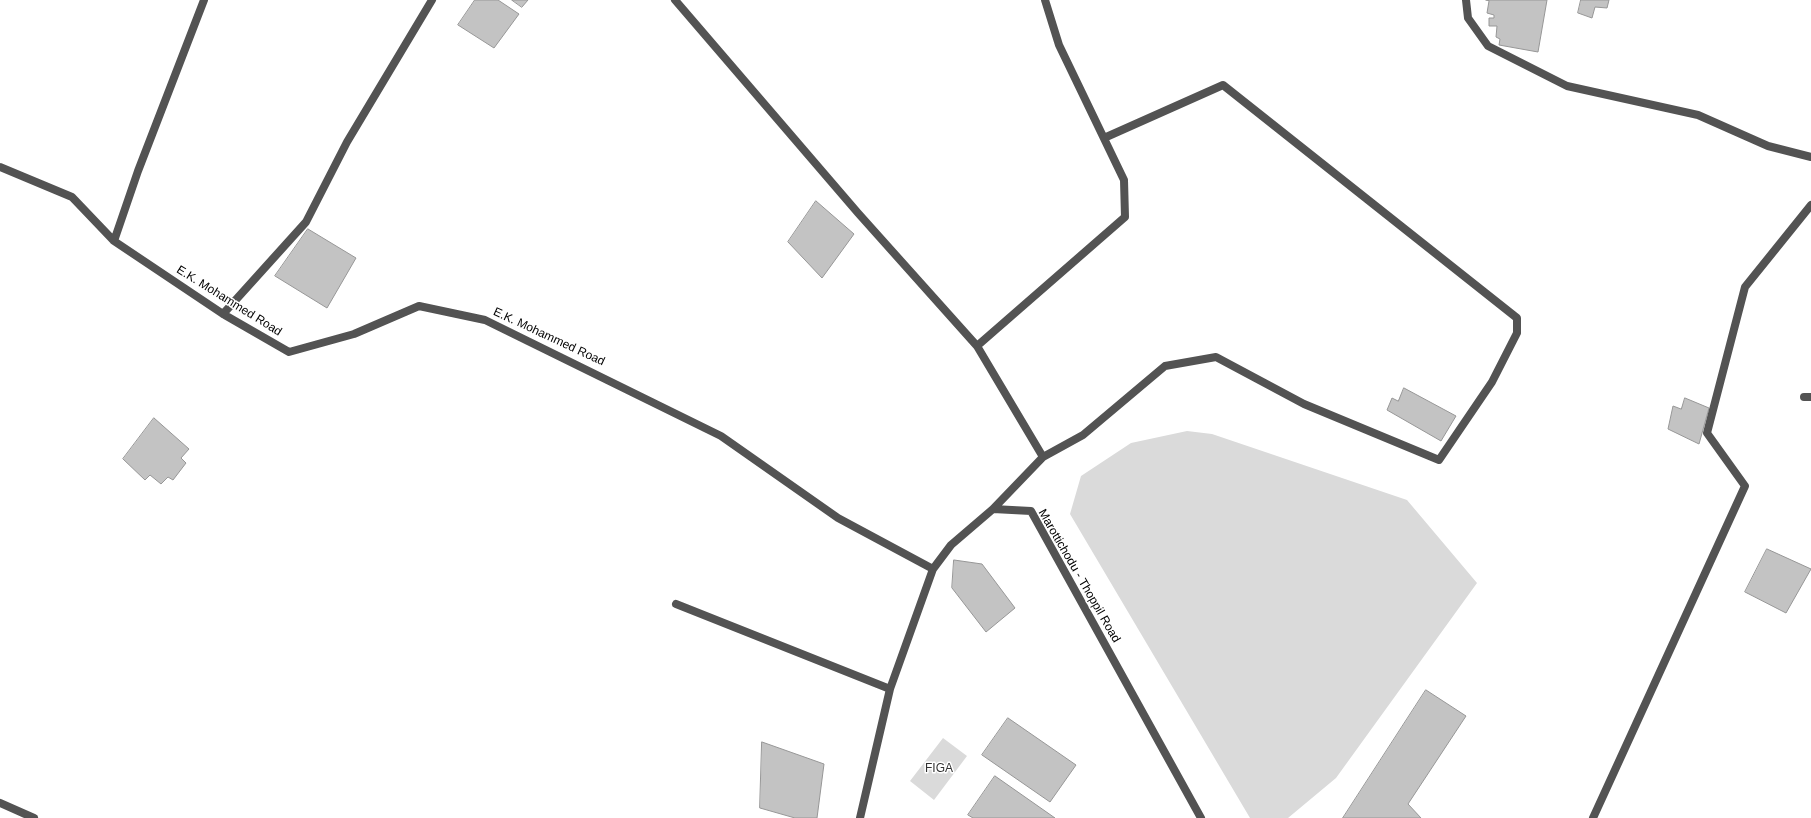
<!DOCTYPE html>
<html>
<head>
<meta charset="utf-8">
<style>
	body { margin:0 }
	canvas { display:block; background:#fff }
</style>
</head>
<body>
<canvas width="1811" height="818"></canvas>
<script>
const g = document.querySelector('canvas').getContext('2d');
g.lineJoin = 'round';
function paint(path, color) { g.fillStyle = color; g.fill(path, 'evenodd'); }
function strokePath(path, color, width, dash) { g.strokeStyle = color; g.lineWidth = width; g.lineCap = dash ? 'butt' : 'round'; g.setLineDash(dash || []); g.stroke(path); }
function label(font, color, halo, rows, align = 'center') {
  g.font = font + ' Helvetica,sans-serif'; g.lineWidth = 3; g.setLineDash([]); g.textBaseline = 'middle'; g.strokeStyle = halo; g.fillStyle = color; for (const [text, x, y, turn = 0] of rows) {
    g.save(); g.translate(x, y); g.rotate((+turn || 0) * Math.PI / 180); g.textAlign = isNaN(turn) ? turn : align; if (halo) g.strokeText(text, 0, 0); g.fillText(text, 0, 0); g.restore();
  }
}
const green = new Path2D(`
	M1187,431l25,3 195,66 70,83 -141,195 -48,40h-38l-180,-304 11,-38 50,-33z
	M943,738l24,18 -33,44 -24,-19z`);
const building = new Path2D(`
	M475,0h23l21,14 -25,34 -36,-23z
	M512,0h16l-6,7z
	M1486,0h61l-9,52 -39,-7 1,-6 -4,-2 1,-11h-8v-8h5v-3l-7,-2 2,-12z
	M1581,0h28l-2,8 -12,-1 -3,11 -14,-5z
	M816,201l38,33 -32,44 -34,-36z
	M308,229l48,29 -29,50 -52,-32z
	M1404,388l52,28 -15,25 -54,-31 5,-12 6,3z
	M1685,398l24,10 -10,36 -31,-15 5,-23 8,3z
	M154,418l35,31 -8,9 5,5 -13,17 -5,-3 -7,7 -11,-9 -5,5 -22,-21z
	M1767,549l44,20 -25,44 -41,-21z
	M954,560l28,4 33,44 -29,24 -34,-44z
	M1426,690l40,26 -58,88 13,14h-78z
	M1008,718l68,47 -26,37 -68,-47z
	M762,742l62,22 -7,54h-22l-35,-10z
	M995,776l60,42h-82l-5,-3z`);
const minor = new Path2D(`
	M675,0l183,213 119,133 66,111
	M1466,0l2,18 20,28 79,40 131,29 70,31 43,11
	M0,167l72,30 42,44 109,73 66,38 65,-18 65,-28 66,14 236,116 117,82 95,51
	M114,241l24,-70 66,-171
	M223,314l83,-92 41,-80 85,-142
	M977,346l148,-129 -1,-37 -65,-135 -14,-45
	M1804,397h7
	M993,509l50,-52 40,-22 82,-69 51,-9 88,47 135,56 53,-78 25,-49v-15l-294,-233 -119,53
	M676,604l214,85
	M0,803l34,15
	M860,818l30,-129 43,-120 18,-24 42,-36 38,2 170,307
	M1593,818l152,-332 -38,-53 38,-146 66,-82`);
const streetNames = [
	["E.K. Mohammed Road",229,301,32],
	["E.K. Mohammed Road",549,337,25],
	["Marottichodu - Thoppil Road",1079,576,60]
];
const parkNames = [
	["FIGA",939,769]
];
paint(green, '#dadada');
paint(building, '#c3c3c3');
strokePath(building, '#979797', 1);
strokePath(minor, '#535353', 8);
label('12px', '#000', '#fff', streetNames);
label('12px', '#313131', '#fff', parkNames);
</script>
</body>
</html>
